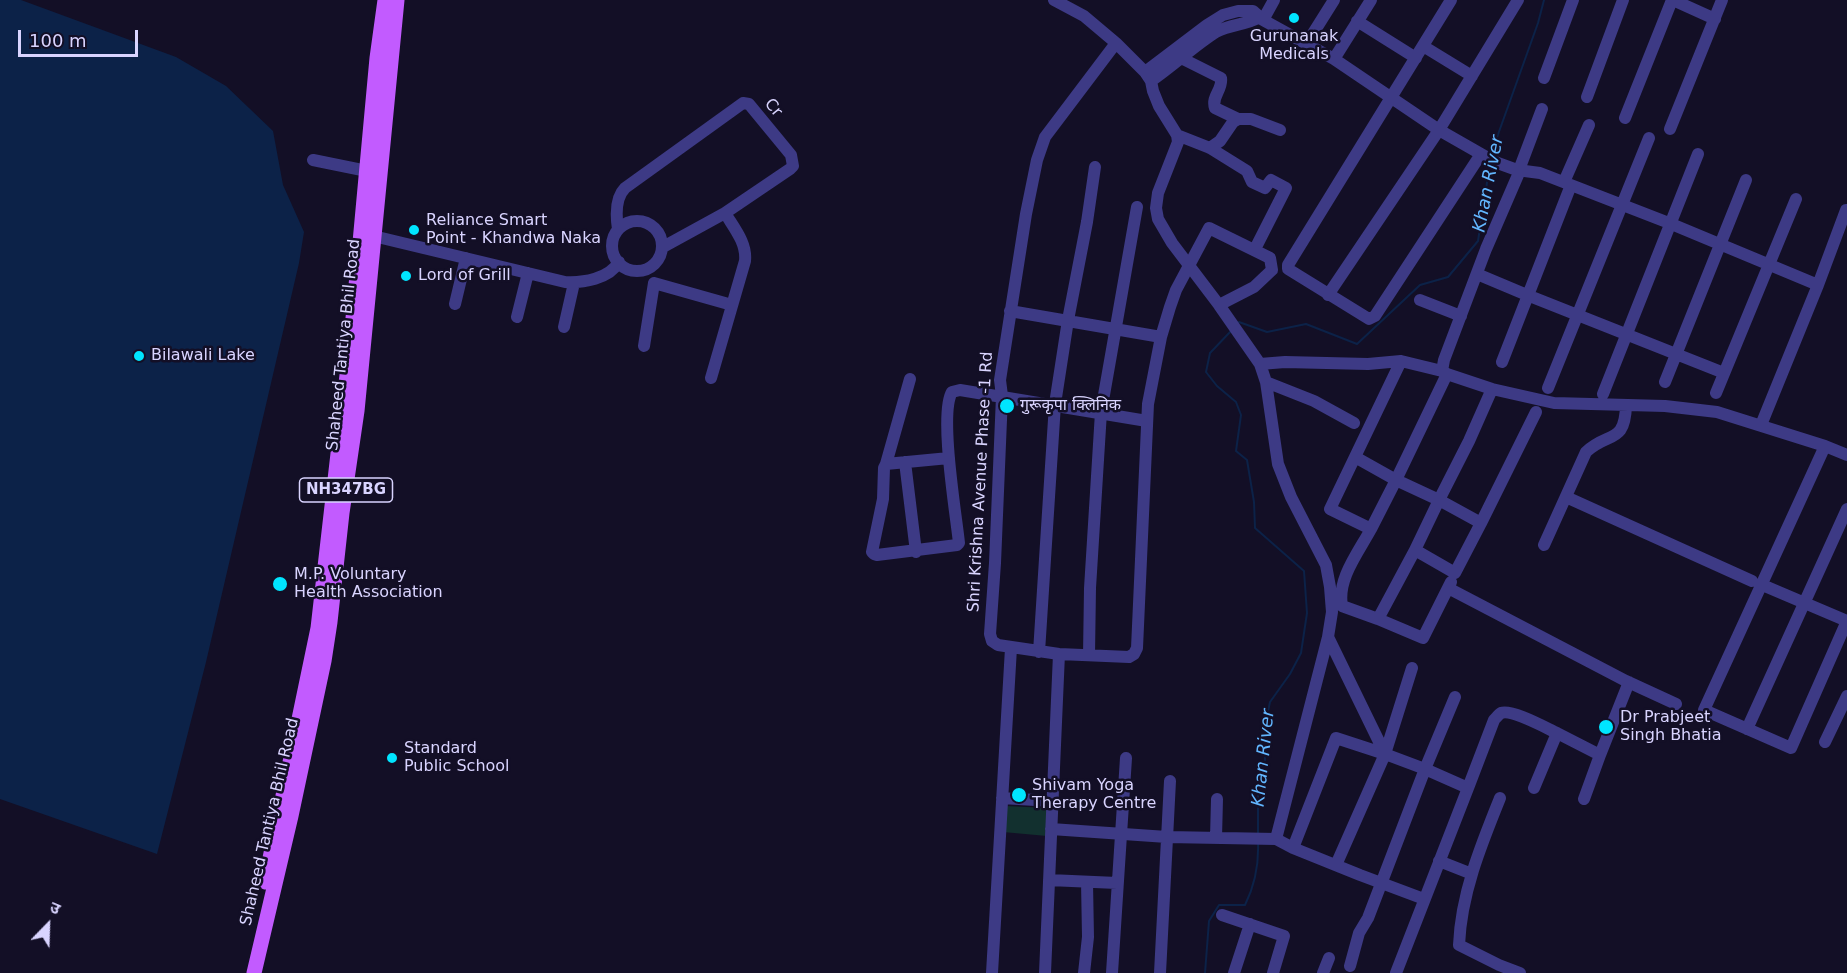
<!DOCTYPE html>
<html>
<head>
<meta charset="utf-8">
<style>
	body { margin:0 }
	#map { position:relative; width:1847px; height:973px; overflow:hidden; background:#130f26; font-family:"DejaVu Sans","Noto Sans Devanagari",sans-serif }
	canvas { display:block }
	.north { position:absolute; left:18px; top:895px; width:60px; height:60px; -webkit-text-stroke:4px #130f26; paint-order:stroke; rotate:23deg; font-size:16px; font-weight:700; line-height:24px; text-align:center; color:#d9d4ff }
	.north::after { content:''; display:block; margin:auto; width:21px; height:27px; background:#d9d4ff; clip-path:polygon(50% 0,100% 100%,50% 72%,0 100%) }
	.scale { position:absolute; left:18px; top:30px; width:120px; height:27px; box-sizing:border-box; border:3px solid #d9d4ff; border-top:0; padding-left:8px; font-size:18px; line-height:21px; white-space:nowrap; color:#d9d4ff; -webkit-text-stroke:4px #130f26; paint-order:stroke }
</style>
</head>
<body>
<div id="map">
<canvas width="1847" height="973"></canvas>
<div class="north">उ</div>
<div class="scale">100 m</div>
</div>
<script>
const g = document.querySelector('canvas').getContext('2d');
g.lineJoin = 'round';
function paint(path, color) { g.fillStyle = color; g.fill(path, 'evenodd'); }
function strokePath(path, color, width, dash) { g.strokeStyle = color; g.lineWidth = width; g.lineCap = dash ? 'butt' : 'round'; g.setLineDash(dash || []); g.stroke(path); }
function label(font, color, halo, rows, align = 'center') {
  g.font = font + ' "DejaVu Sans","Noto Sans Devanagari",sans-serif'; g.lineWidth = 5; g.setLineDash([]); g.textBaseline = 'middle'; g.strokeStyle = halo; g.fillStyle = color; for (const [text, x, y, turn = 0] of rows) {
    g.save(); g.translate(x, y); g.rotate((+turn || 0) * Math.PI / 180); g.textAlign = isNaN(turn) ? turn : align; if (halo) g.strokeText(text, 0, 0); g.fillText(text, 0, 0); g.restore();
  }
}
const green = new Path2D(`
	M1005,806l43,2 -1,28 -44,-4z`);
const water = new Path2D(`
	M0,0h21l155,57 50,29 47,45 10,54 21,47 -5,31 -93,399 -49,192 -157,-55z`);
const stream = new Path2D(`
	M1491,154l47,-131 6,-23
	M1237,324l2,-2 28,10 39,-8 51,20 63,-59 28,-8 30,-36 12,-78
	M1231,331l-21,22 -4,19 11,14 19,16 5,13 -5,36 11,9 7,42 1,26 49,43 3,42 -6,40 -11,21 -20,28 -5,23v35l-7,29v44
	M1205,973l4,-52 10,-16h26c10,-20 14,-40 13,-63`);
const minor = new Path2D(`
	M1054,0l30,16 32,27 29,29 6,9 2,10 6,15 18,29 1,7 -20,51 -2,15 2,11 14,24 47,62 41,59 6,18 12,82 13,33 35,68 4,22 2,25 -4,25 -52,202
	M1451,0l-163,265v4l81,50 6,-3 106,-162
	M1673,0l42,19
	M1263,20l11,-20
	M1357,21l59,37
	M1116,43l-71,94 -8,23 -11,54 -26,166 2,16 -7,167 -5,71 2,7 6,4 61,9 70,3 5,-3 3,-6 11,-244 13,-67 9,-30 6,-17 33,-62 61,30 2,12 -18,17 -35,18
	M1307,43l27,-43
	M1423,46l49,30
	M1183,59l38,19c2,12 -10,18 -6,30l23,11
	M1334,59l37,-59
	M1145,72l62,-47 16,-10 15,-4h15l10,9 71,39 105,71 56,32 22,8 23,3 129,50 149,62
	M1544,78l29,-78
	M1151,81c22,-15 43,-35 65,-49 15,-8 30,-7 44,-15
	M1587,97l36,-97
	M1625,118l47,-118
	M1670,129l52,-129
	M1177,135l33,13 37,23 5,11 13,6 6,-8 15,8 -31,61
	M1210,148l10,-7 13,-19 5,-3h13l29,11
	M313,160l54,11
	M1519,170l23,-61
	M1564,182l25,-57
	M612 246a25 25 0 1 1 50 0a25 25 0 1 1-50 0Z
	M618,229c-2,-13 -3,-31 7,-41l118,-85 6,1 42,51 2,11 -3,3 -65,44 -62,34
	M365,234l200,48c18,1 44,-3 54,-20
	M1477,274l50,21 197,78
	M654,283l78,22
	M1328,295l111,-165 79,-130
	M1420,300l41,16
	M455,304l11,-46
	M1010,311l151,26
	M517,317l11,-44
	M564,327l10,-44
	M644,346l10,-63
	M1401,361l-71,148 41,20 25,-49 43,20 30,-59 23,-52
	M1502,362l69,-177
	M1260,364l25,-2 83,2 33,-3 41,10 5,3 45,15 62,14 111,3 52,6 108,34 22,9
	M1442,371l2,-11 42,-111 32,-74 -1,-5
	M711,378l34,-117c2,-18 -11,-33 -20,-48
	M1266,382l48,19 40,22
	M1665,382l81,-202
	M1548,388l101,-250
	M1716,393l80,-194
	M1603,394l95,-240
	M1761,425l57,-140 28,-75
	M1825,446l-121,264 87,38 56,-127
	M1355,457l41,23 51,-106
	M949,458l-63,6 -2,4 -1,31 -11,53 2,2 3,1 80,-10 2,-2c-3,-29 -20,-130 -7,-151l8,-2 187,31
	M905,462l11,90
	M886,464l24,-85
	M1566,497l186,84
	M1481,523l-26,50 -40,-23 24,-50 42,23 55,-111
	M1371,529c-13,24 -34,50 -29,77l36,13 37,-69
	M1544,545l42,-93c22,-21 39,-7 40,-47
	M1760,584l87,37
	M1448,588l178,93 50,23
	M1378,619l45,19 28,-56
	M1328,637l57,117
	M1039,652l16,-248 13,-84 19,-98 8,-55
	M1089,655l1,-67 11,-176 36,-205
	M1747,729l100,-220
	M1557,733l43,22 29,-73
	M1825,742l22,-46
	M1468,788l26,-68c2,-2 5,-6 7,-7 11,-4 45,15 56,20l-23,55
	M1002,798l50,3
	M1500,798c-19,47 -39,96 -41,147l40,20 21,8
	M1584,799l16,-44
	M1051,829l116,8 109,2 17,9 67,27 64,24
	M1216,838l1,-39
	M1293,848l43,-110 49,16 40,15 -57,149 -9,15 -9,33
	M1439,861l33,13
	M1336,865l49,-111 27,-86
	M1049,880l68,3
	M1222,915l62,21 -11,37
	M992,973l19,-325
	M1045,973l14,-319
	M1084,973l4,-36 -1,-55
	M1112,973l14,-215
	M1160,973l10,-192
	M1234,973l16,-49
	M1323,973l6,-15
	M1396,973l72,-185 -43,-19 30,-72`);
const major = new Path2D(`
	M265,882l53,-254 33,-288 26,-282 8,-58
	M254,973l37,-157 33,-155 6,-39 12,-109 15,-102 40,-411`);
const markers = [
	[1294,18,6,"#00e5ff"],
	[414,230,6,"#00e5ff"],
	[406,276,6,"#00e5ff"],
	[139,356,6,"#00e5ff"],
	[1007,406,8,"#00e5ff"],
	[280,584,8,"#00e5ff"],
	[1606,727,8,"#00e5ff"],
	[392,758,6,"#00e5ff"],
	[1019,795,8,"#00e5ff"]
];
const shields = [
	[346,490,93]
];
const shieldNames = [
	["NH347BG",346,490]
];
const poiNames = [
	["Gurunanak",1294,37,"center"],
	["Medicals",1294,55,"center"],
	["Reliance Smart",426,221],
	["Point - Khandwa Naka",426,239],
	["Lord of Grill",418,276],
	["Bilawali Lake",151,356],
	["गुरूकृपा क्लिनिक",1020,406],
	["M.P. Voluntary",294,575],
	["Health Association",294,593],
	["Dr Prabjeet",1620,718],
	["Singh Bhatia",1620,736],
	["Standard",404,749],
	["Public School",404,767],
	["Shivam Yoga",1032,786],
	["Therapy Centre",1032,804]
];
const streetNames = [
	["Cr",773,108,50],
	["Shaheed Tantiya Bhil Road",344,345,-84],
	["Shri Krishna Avenue Phase -1 Rd",981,482,-87],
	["Shaheed Tantiya Bhil Road",270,822,-77]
];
const waterNames = [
	["Khan River",1489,184,-79],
	["Khan River",1264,758,-84]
];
paint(green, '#12302f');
paint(water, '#0c2248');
strokePath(stream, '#0c2248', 2);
strokePath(minor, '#3d3a85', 12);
strokePath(major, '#c25bff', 15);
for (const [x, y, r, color] of markers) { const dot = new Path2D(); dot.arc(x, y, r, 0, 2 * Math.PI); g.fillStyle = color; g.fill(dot); strokePath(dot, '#130f26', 2); }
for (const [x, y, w] of shields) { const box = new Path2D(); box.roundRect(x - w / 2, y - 12, w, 24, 4.5); g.fillStyle = '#130f26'; g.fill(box); strokePath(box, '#d9d4ff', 1.5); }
label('bold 15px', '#d9d4ff', null, shieldNames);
label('16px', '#d9d4ff', '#130f26', poiNames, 'left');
label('16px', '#d9d4ff', '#130f26', streetNames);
label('italic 18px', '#62b6ff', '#130f26', waterNames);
</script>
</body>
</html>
